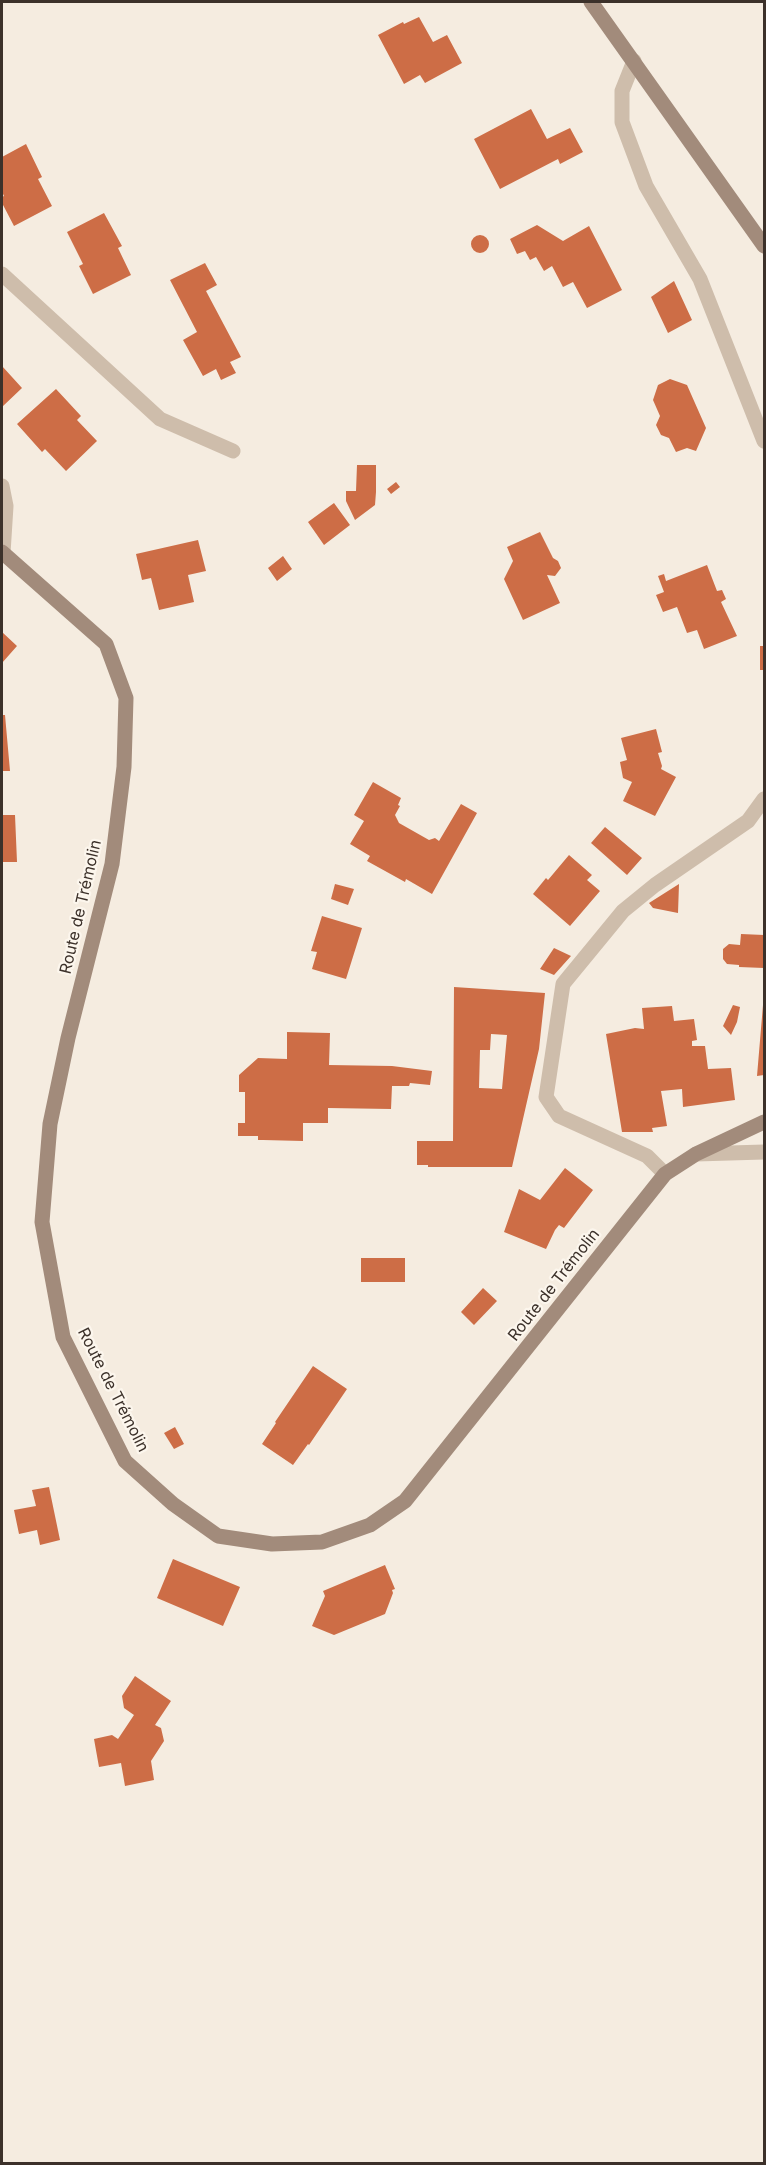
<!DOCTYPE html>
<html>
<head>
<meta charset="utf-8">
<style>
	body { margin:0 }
	#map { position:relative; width:766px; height:2165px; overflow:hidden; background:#f5ece0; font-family:Inter,sans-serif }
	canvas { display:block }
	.frame { position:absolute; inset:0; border:3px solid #3c312a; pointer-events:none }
</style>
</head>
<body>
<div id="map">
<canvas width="766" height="2165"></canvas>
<div class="frame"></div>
</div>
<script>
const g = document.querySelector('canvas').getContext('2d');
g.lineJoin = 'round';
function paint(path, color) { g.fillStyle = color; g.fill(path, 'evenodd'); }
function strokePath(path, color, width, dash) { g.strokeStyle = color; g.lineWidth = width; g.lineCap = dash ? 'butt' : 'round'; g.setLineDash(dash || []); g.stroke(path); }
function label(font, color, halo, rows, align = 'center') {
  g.font = font + ' Inter,sans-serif'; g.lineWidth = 4.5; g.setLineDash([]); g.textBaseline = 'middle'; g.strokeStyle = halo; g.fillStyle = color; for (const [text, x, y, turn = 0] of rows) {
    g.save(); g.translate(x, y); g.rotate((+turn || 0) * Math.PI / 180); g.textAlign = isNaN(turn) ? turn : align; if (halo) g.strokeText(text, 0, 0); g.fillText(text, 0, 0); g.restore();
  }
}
const building = new Path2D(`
	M419,17l14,25 14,-7 15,28 -37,20 -5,-8 -16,9 -26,-49 25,-13 1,2z
	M531,109l16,30 23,-11 13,24 -23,12 -2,-5 -58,30 -26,-50z
	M26,144l16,33 -4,2 14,27 -38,20 -12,-23v-6l2,-1 -2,-4v-35z
	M104,213l18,33 -4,2 13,27 -38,19 -14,-28 4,-2 -16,-32z
	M537,225l26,16 26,-15 33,64 -35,18 -14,-26 -10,5 -11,-21 -8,5 -8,-14 -6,3 -5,-9 -8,3 -7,-15z
	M471 244a9 9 0 1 1 18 0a9 9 0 1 1-18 0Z
	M205,263l12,22 -11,6 35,66 -11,5 6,11 -15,7 -5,-11 -13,7 -20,-36 14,-8 -27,-52z
	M674,281l18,39 -24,13 -17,-36z
	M2,366l20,22 -20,19z
	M670,379l17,6 19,43 -10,23 -9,-3 -11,4 -7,-14 -8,-3 -5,-10 4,-9 -7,-16 5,-15z
	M56,389l25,27 -4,4 20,21 -31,30 -21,-22 -3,3 -25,-28z
	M357,465h19v27l-1,13 -20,15 -9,-19v-10h10z
	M396,482l4,5 -9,7 -4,-5z
	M334,503l16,22 -26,20 -16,-23z
	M540,532l13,26 5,3 3,7 -6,8 -8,-1 13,28 -37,17 -19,-41 9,-18 -6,-14z
	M198,540l8,31 -18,4 6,27 -35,8 -8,-32 -9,2 -6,-26z
	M283,556l9,13 -15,12 -9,-13z
	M707,565l10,26 5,-1 4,9 -5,3 16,34 -33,13 -7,-19 -10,3 -10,-26 -14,5 -7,-17 8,-3 -6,-16 6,-2 2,7z
	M2,632l15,14 -15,17z
	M760,646h4v24h-4z
	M2,715h3l5,56h-8z
	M656,729l6,23 -4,1 4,13 -1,3 15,8 -21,39 -32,-15 9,-19 -9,-4 -3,-16 7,-2 -6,-22z
	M373,782l28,16 -3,7 2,1 -5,9 4,8 30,17 6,-2 4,3 22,-37 16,9 -45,81 -26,-15 -1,3 -38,-21 3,-5 -20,-12 14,-23 -10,-6z
	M2,815h13l2,47h-15z
	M605,827l37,31 -15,17 -36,-32z
	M569,855l23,20 -5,5 13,11 -30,35 -37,-32 13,-16 2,2z
	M335,884l19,5 -6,16 -17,-6z
	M679,884l-1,29 -25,-5 -4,-5z
	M322,916l40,12 -16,51 -34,-10 5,-17 -6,-1z
	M741,934l23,1v33l-25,-1v-2l-12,-1 -4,-5v-10l6,-5 11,1z
	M554,948l17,8 -17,19 -14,-6z
	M454,987l91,6 -6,56 -27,118h-84v-2h-11v-24h36zM491,1034l16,1 -5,54 -23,-1 1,-38h10z
	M733,1005l7,2 -3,15 -6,13 -8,-9z
	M763,1005h1v70l-7,1z
	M672,1006l2,15 20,-2 3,21 -5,1v5h13l3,23 23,-1 4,32 -52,7 -1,-18 -21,2 6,35 -15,2 1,4h-31l-16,-98 29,-6 9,1 -2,-21z
	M287,1032l43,1 -1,32 63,1 40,5 -2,14 -20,-2 -1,3h-17l-1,23 -63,-1v15h-25v18l-40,-1h-5v-4h-20v-13h7v-31h-6v-17l19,-17 29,1z
	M565,1168l28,22 -29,38 -5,-3 -4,5 -9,19 -42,-17 15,-43 21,11z
	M361,1258h44v24h-44z
	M483,1288l14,13 -23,24 -13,-13z
	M313,1366l34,23 -38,56 -1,-1 -15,21 -31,-21 14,-21 -1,-1z
	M175,1427l9,17 -10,5 -10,-16z
	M49,1487l11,53 -20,5 -3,-15 -18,4 -5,-24 22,-4 -4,-16z
	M173,1559l67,28 -17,39 -66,-28z
	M385,1565l10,24 -3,1 1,3 -8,21 -51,21 -22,-9 13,-30 -2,-5z
	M135,1676l36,25 -16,24 6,3 3,13 -13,20 3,19 -29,6 -4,-23 -22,4 -5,-28 18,-4 6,4 16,-24 -10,-7 -2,-12z`);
const lane = new Path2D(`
	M696,1154l68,-2`);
const street = new Path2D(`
	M634,61l-12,30v31l24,64 54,93 64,162
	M2,274l158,145 73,32
	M2,486l4,20 -3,47
	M665,1174l-18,-18 -88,-40 -13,-19 17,-113 60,-73 32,-26 93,-64 16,-22`);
const secondary = new Path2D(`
	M591,2l173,244
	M2,552l104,92 20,54 -2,69 -12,97 -44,174 -18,86 -8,98 21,115 62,124 48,43 45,32 54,8 50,-2 48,-17 35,-24 260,-327 31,-20 68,-32`);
const streetNames = [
	["Route de Trémolin",81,907,-77],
	["Route de Trémolin",554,1285,-52],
	["Route de Trémolin",113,1390,63]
];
paint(building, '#cd6d46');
strokePath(lane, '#cebdab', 15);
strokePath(street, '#cebdab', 15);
strokePath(secondary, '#a28b7b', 15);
label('16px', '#3c312a', '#fcf6ed', streetNames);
</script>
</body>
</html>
